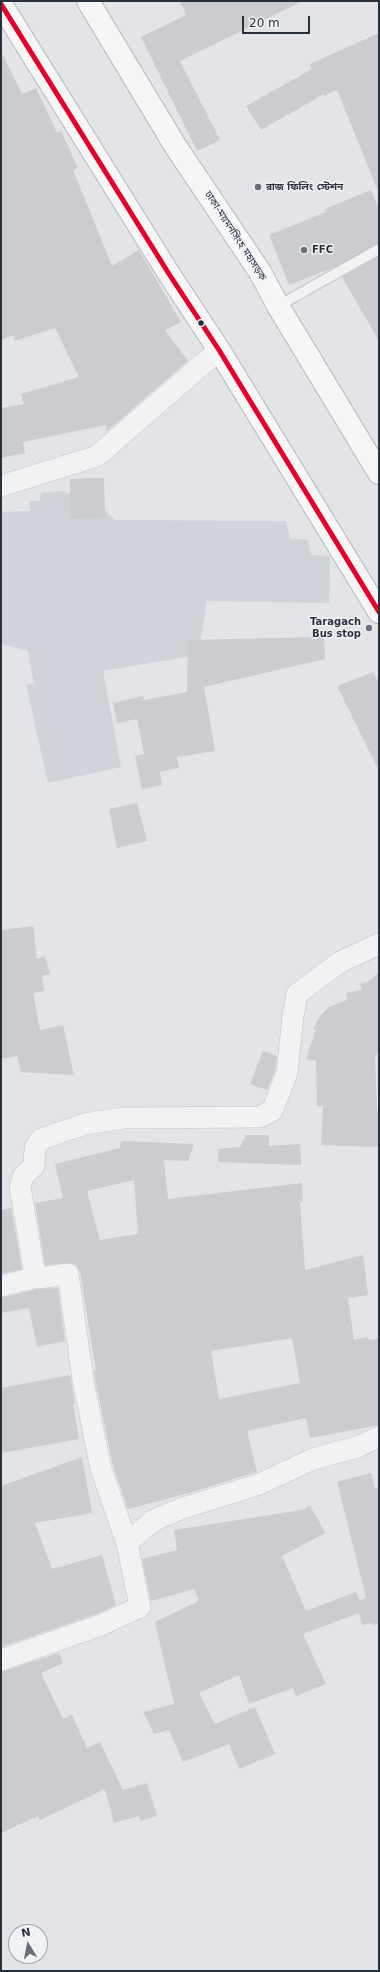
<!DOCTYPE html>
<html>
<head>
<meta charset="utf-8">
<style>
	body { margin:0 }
	#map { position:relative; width:380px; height:1972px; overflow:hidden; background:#e2e4e7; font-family:"DejaVu Sans",sans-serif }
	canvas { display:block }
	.frame { position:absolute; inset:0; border:2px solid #29313f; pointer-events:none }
	.north { position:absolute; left:8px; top:1924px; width:40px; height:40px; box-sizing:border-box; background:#f0f2f6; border:1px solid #a0a5ad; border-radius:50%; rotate:350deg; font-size:11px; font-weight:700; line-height:16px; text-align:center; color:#29313f }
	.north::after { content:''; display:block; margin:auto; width:14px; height:18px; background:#6a707a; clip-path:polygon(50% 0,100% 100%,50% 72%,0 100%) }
	.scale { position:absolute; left:242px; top:16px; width:68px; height:18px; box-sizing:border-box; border:2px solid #29313f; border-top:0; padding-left:5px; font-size:12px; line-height:14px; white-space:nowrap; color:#29313f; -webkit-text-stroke:3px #f0f2f6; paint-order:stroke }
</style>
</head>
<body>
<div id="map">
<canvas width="380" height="1972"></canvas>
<div class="frame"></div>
<div class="north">N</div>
<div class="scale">20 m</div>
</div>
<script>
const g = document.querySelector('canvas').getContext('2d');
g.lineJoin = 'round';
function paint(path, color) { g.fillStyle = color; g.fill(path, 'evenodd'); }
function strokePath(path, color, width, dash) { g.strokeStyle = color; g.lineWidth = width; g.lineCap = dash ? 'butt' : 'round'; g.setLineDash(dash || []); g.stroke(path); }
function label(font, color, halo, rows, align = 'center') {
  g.font = font + ' "DejaVu Sans","Noto Sans Bengali",sans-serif'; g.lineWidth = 3; g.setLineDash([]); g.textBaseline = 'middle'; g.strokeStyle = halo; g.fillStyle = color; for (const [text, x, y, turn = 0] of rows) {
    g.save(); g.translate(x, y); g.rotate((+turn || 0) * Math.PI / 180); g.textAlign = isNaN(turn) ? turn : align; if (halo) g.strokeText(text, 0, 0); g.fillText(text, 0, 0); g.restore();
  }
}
const built = new Path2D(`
	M62,491l36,13 18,16 170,1 4,17 18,2 3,15 19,1 -1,47 -122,-2 -9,54 -95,16 18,96 -73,16 -22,-99h8l-6,-33 -27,-7v-132l30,-1 -2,-10h11l1,-8z`);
const building = new Path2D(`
	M180,1h123l-123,60 40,79 -23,11 -56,-114 45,-22z
	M379,33v157l-1,1 -41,-101 -13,6v-2l-63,36 -15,-24 66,-37 -2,-5z
	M1,52l21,42 14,-6 21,45 4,-2 17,37 -5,2 39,96 27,-16 42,72 -16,8 23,31 -81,70 -1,-6 -83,17 2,11 -24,5v-50l23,-4 -3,-10 58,-17 -24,-49 -40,13 -2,-6 -12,5z
	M371,190l8,20v33l-44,24 -46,18 -20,-50 57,-23 -1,-3z
	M379,256v85l-37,-64z
	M104,478l1,40 -34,1 -1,-40z
	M324,637l1,22 -121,28 11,64 -38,6 2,11 -19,4 2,13 -20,4 -7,-33 9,-2 -7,-35 -20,4 -4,-20 30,-7 1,4 43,-8 1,-52z
	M373,672l6,11v88l-42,-85z
	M137,803l10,38 -30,7 -8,-39z
	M33,926l4,33 8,-3 5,18 -8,2 2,15 -11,2 7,37 23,-5 11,50 -53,-3 -4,-16 -16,3v-129z
	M379,973v82h-4l2,56h2v36l-58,-2 2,-39h-6l-1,-45 -10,-2 10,-30h-3l7,-13 9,-9 18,-7 -1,-7 16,-3 -2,-6 7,-2z
	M263,1051l14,5 -2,14 -8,20 -17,-6z
	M246,1135h23v11l31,-2 1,21 -83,-3v-13l22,-2z
	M121,1141l73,3 -6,17 -24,-1 4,39 134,-16 1,19h-3l5,68 58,-15 5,40 -20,3 6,42 14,-3 1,3 10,-2v87l-69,13 -4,-20 -59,13 10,41 -68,21 -61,16 -15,-43 -18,-88 -1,-7h2l-16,-99 -3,-6 -5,-3 -27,2 -10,-62 28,-5 -8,-34 65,-16zM134,1180l4,54 -38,6 -13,-49zM292,1338l8,45 -81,16 -8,-48z
	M11,1208l11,61 -21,5v-64z
	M58,1288l7,53 -28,6 -8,-39 -28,5v-15l37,-9z
	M70,1375l5,28 -2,1 6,35 -78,14v-65z
	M82,1457l10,56 -57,10 17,46 50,-14 14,50 -20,9 -95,33v-161z
	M371,1473l4,15 4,-1v137l-7,1v-2l-10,2 -3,-12 -56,21 23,50 -30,12 -3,-8 -44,16 -10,-29 -40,18 16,31 40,-17 20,47 -36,15 -10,-25 -46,18 -14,-32 -15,4 -11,-22 31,-8 -19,-82 44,-21 -5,-12 -43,12 -9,-42 35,-9 -3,-20 128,-20 8,-5 15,28 -43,23 24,55 50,-19 4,8 6,-2 -29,-116z
	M59,1653l4,10 -22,10 22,46 9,-4 15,33 13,-6 23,48 24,-7 10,33 -17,5 -1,-5 -25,7 -9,-34 -65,31 -2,-4 -37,17v-161z`);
const lane = new Path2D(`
	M278,306l101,-57`);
const street = new Path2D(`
	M1,486l96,-30 122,-106
	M1,1286l37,-9
	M127,1543l-26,-74 -18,-89 -15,-106 -29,4 -4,-2 -15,-89 4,-12 10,-9 1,-18 6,-9 44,-15 39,-6 135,-1 13,-6 15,-38 6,-57 4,-22 43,-32 39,-18
	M1,1660l100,-35 39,-18 -13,-64 27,-23 29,-12 74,-23 56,-26 44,-12 22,-10`);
const highway = new Path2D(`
	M88,1l88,146 84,125 18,34 101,167
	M1,4l168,270 50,76 160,262`);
const bus1 = new Path2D(`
	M1,4l168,270 50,76 160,262`);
const markers = [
	[258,187,4,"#6a707a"],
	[304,250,4,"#6a707a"],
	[201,323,3.5,"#29313f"],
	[369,628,4,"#6a707a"]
];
const poiNames = [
	["রাজ ফিলিং স্টেশন",266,187],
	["FFC",312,250],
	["Taragach",361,622,"right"],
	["Bus stop",361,634,"right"]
];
const streetNames = [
	["ঢাকা-ময়মনসিংহ মহাসড়ক",235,236,57]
];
paint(built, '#d0d3da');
paint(building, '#cacccf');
strokePath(lane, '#c0c2c5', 12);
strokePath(street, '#c0c2c5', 22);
strokePath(highway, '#b4b7bc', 24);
strokePath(lane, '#f1f2f4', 10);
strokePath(street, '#f1f2f4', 21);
strokePath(highway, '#f6f6f6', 22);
strokePath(bus1, '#e4002b', 5);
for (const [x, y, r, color] of markers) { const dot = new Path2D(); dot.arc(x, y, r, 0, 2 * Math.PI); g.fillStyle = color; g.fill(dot); strokePath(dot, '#f0f2f6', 1.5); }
label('bold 10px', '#29313f', '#f0f2f6', poiNames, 'left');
label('10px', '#29313f', '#f0f2f6', streetNames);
</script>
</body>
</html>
